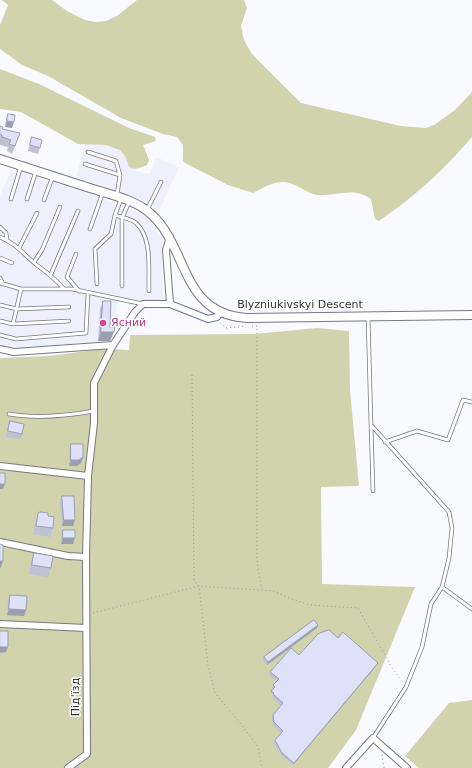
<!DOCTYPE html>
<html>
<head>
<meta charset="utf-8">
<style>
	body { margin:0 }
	canvas { display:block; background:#f9faff }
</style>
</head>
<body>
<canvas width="472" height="768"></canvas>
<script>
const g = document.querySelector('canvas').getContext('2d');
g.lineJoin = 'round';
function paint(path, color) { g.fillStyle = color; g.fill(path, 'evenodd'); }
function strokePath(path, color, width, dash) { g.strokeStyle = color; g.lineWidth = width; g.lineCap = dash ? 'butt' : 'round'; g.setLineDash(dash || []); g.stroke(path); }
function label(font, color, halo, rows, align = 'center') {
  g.font = font + ' "DejaVu Sans",sans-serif'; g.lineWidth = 3; g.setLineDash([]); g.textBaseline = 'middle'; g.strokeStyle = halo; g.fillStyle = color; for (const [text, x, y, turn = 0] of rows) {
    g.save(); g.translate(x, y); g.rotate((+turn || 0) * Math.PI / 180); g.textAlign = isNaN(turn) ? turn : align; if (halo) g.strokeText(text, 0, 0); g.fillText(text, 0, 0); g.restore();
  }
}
const built = new Path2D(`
	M87,139l36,8 9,12 4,12 14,3 6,-17 23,10 -19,42 -39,-17 -45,-15z
	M11,170l78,23 58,24 15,21 1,61 -35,4 -11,-1 -5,40 -97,5 -15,-3v-148z`);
const green = new Path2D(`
	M2,0h50l15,11 18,9 10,2 11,-1 11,-5 20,-16h107l3,8 -6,18 3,14 8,14 49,49 100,23 25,2 8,-3 21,-15 17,-18v45c-28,33 -58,60 -93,84l-4,-2 -4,-20c-19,-13 -35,-2 -54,-4 -11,-2 -21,-12 -32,-13 -11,-1 -23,6 -32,11l-25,-8 -41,-21 -4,-3v-16l-6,-8 -14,-3 -42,-16 -73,-42 -26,-11 -22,-16v-24l8,-20z
	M0,69l39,15 90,44 26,9 1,4 -13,4 6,15 -2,5c-7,3 -10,5 -18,2l-3,-9 -6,-8 -14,-5 -28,-1 -57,-32 -21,-3z
	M317,328l32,3 1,59 9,96 -38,1 1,97 93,3 -59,143 -28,38h-328v-410l49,-2 53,-7 27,1 1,-15 124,-1z
	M472,700v68h-53l-14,-12 44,-53z`);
const path = new Path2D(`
	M220,323l6,5 19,-2
	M252,326h5v237l5,26
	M192,375l2,205 5,6 9,79 7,28 26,31 17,23 4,21
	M93,613l106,-27 74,5 16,7 21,7 48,3 33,58 12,17
	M382,755l2,13`);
const service = new Path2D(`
	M88,152l28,9 4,14 -3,20
	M85,164l35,11
	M11,199l10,-33
	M27,199l9,-28
	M121,199l-6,16c6,2 17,4 21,8 17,15 12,48 13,68
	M44,200l9,-24
	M147,210l14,-28
	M0,227l6,6 1,7
	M90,229l13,-37
	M0,237c17,7 24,18 38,29 10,7 18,14 26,23
	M19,248l18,-35
	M76,254l-9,23 12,14
	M0,258l12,5
	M34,262l8,-12 18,-43
	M51,274l27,-63
	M0,278l3,6
	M0,283l21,6h51l71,15
	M97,284l-2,-35 16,-15 4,-19
	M122,286v-68l7,-16
	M0,305l17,4 52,-2
	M368,316l3,109 78,87 3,16 -3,30 -7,29 -11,17 -9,43 -16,40 -33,51
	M0,321l13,3 56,-3
	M13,324l8,-35
	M0,335l16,4 70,-6 2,-40
	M9,414c28,5 57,2 85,-3
	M371,425l2,66
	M385,442l32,-11 31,9 15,-40 9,2
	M442,587l30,22`);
const minor = new Path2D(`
	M170,237l-4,13 4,54
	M0,349l14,3 99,-7
	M0,466l88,10
	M0,542l68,14 18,1
	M0,624l86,4
	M68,768l19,-14 -1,-197 2,-81 6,-53v-40l19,-38 22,-33 8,-8h27l38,15 9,-2 4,-5
	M346,768l27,-30 34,30`);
const tertiary = new Path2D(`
	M0,159c31,10 62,20 93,30 19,6 43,11 58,25 38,34 29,100 96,104l225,-3`);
const wall = new Path2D(`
	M8,114l4,14 -7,-1 1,-7z
	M0,126l2,3 18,4 -8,21 -5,-3 1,-4 -8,-2z
	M32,137l10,3 -4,14 -10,-3z
	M103,301l7,26v14h-12l2,-32z
	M10,421l12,13 -2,5 -14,-2 2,-10z
	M71,444l10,19 -4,3h-8v-16z
	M62,496l13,24 -2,6h-11l-2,-24z
	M38,514l10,2 5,12 -3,9 -17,-3 2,-11z
	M63,530l12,8 -2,6h-12v-9z
	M34,553l17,15 -3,9 -19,-3 2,-12z
	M10,595l14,21 -17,-1 1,-14z
	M318,625l-1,3 -50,37 -4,-5 1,-3z
	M338,638l38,28 -83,99 -12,-10 -7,-12 1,-3 6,-7 -8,-8 -1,-7 1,-3 8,-9 -9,-9 1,-2 -3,-2 3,-4 -1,-1 1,-3 4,-4 -8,-6 1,-3 29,-17z`);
const shadedWall = new Path2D(`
	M7,121l7,1 -2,6 -7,-1z
	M101,332h13l-4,9h-12z
	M83,457l-2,6 -4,3h-8l2,-6z
	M0,484h5l-2,5h-3z
	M64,520h11l-2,6h-11z
	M63,538h12l-2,6h-12z
	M0,561h3l-3,8z
	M9,609l17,1 -2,6 -17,-1z
	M318,625l-1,3 -50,37 1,-3z
	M0,647h8l-2,5 -6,1z
	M378,663l-2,3 -83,99 1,-2z`);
const building = new Path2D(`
	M8,114l7,1 -1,7 -7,-1z
	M0,126l3,1 -1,2 18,4 -5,13 -6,-2 2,-4 -9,-3v-2l-2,-1z
	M32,137l10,3 -2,8 -10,-3z
	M103,301h8l-1,26h5l-1,5h-13z
	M10,421l14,3 -2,10 -14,-3z
	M71,444h12v13l-4,3h-8z
	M0,473h5v11h-5z
	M62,496h12l1,24h-11z
	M40,512l8,1v3l6,1 -1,11 -17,-2 2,-12z
	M63,530h12v8h-12z
	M0,544l3,1v16h-3z
	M34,553l19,3 -2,12 -19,-3z
	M10,595l17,1 -1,14 -17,-1z
	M314,620l4,5 -50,37 -4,-5z
	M329,630l9,8 5,-6 35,31 -84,100 -12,-10 -7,-13 8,-9 -9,-9 -1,-7 10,-12 -10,-9 1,-1 -3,-2 4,-4 -2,-2 6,-6 -9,-7 21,-24 8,7 19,-21z
	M0,631h8v16h-8z`);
const markers = [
	[103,323,4,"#d1479c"]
];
const streetNames = [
	["Blyzniukivskyi Descent",300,305],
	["Під'їзд",76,697,-90]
];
const hotelNames = [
	["Ясний",111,323]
];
paint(built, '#eef0fd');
paint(green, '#d0d3ac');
strokePath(service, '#77787f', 4.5);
strokePath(minor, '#77787f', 8);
strokePath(tertiary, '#77787f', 10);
strokePath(path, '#98999d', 1, [1, 3]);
strokePath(service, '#fff', 3);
strokePath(minor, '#fff', 6);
strokePath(tertiary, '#fff', 8);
paint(wall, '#bfc2d5');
paint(shadedWall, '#9b9eae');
paint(building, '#dee1f8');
strokePath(building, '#9b9eae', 1);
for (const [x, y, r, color] of markers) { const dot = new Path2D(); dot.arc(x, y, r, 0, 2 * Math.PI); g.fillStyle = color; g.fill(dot); strokePath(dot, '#fff', 1.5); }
label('11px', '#343538', '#fff', streetNames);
label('11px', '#b23c85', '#fff', hotelNames, 'left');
</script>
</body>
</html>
